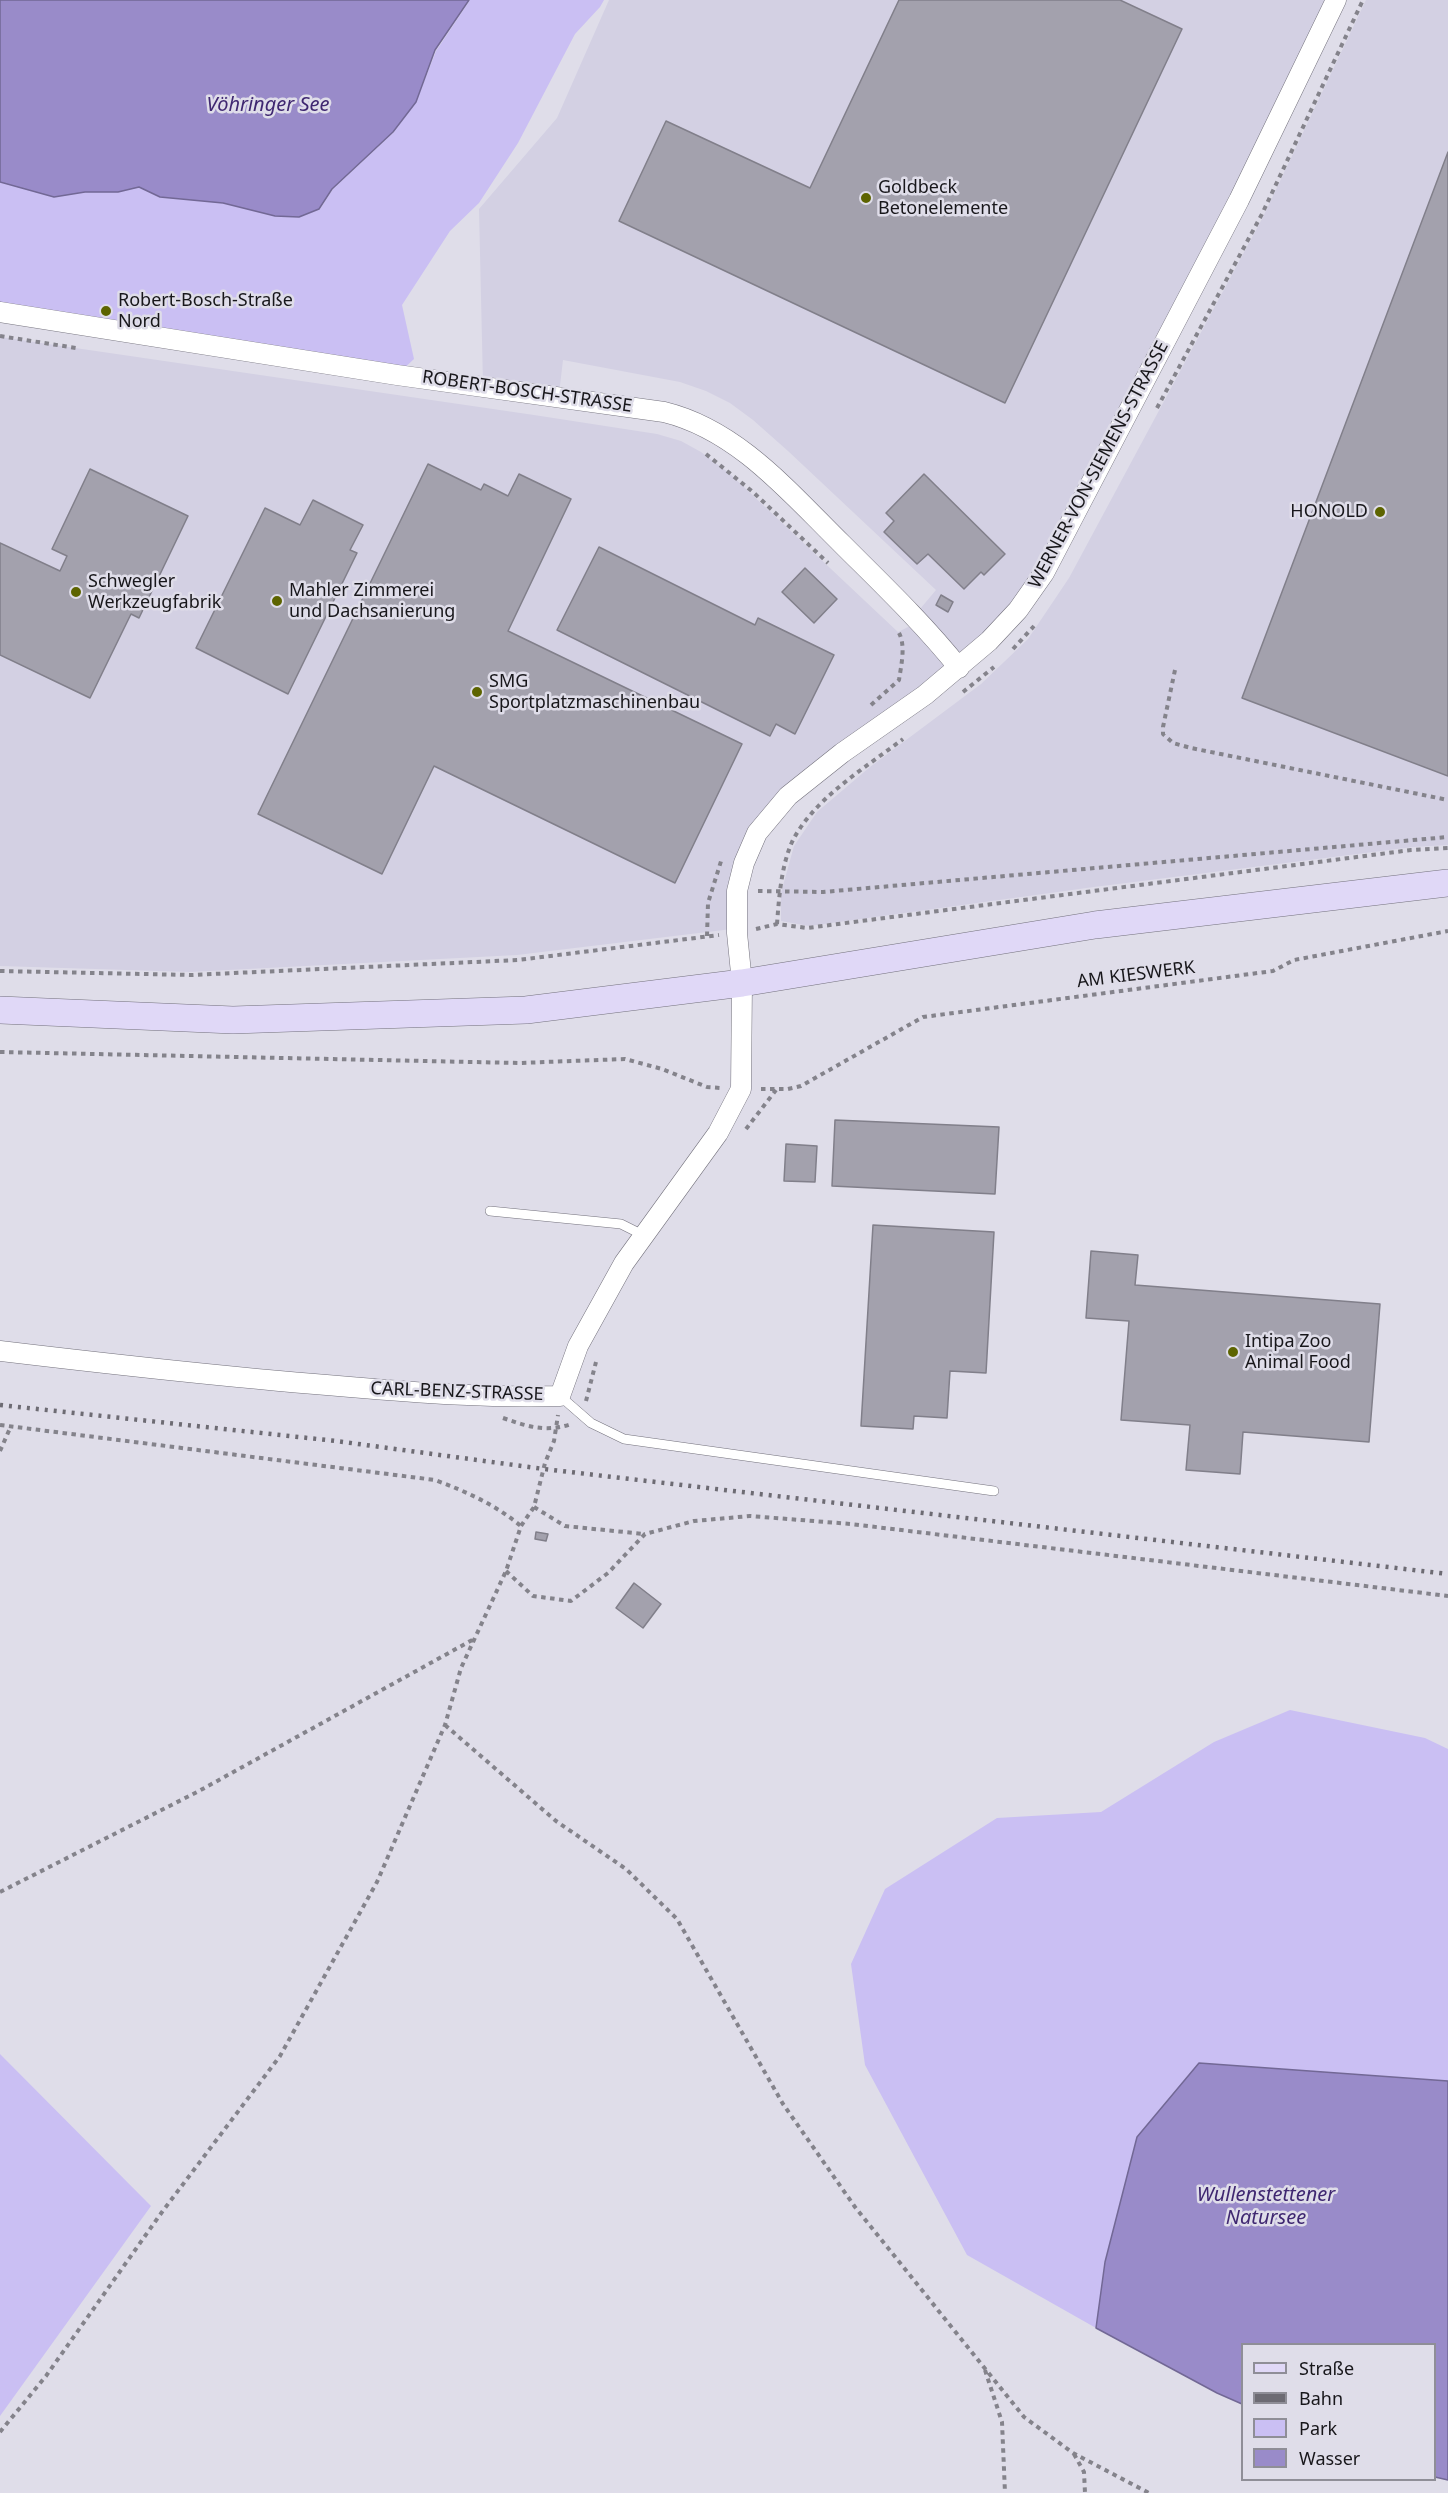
<!DOCTYPE html>
<html>
<head>
<meta charset="utf-8">
<style>
	body { margin:0 }
	#map { position:relative; width:1448px; height:2493px; overflow:hidden; background:#dfdde9; font-family:"Noto Sans",sans-serif }
	canvas { display:block }
	.legend { position:absolute; left:1241px; top:2343px; width:195px; height:138px; box-sizing:border-box; background:#dfdde9; border:2px solid #8f8e97; margin:0; padding:8px 10px; list-style:none; font-size:18px; color:#18171b }
	.legend li { display:flex; align-items:center; gap:12px; height:30px }
	.legend b { width:30px; border:2px solid #8f8e97 }
</style>
</head>
<body>
<div id="map">
<canvas width="1448" height="2493"></canvas>
<ul class="legend">
<li><b style="height:8px;background:#e0d8f7"></b>Straße</li>
<li><b style="height:8px;background:#6d6b73"></b>Bahn</li>
<li><b style="height:16px;background:#cabff3"></b>Park</li>
<li><b style="height:16px;background:#998bc9"></b>Wasser</li>
</ul>
</div>
<script>
const g = document.querySelector('canvas').getContext('2d');
g.lineJoin = 'round';
function paint(path, color) { g.fillStyle = color; g.fill(path, 'evenodd'); }
function strokePath(path, color, width, dash) { g.strokeStyle = color; g.lineWidth = width; g.lineCap = dash ? 'butt' : 'round'; g.setLineDash(dash || []); g.stroke(path); }
function label(font, color, halo, rows, align = 'center') {
  g.font = font + ' "Noto Sans",sans-serif'; g.lineWidth = 5; g.setLineDash([]); g.textBaseline = 'middle'; g.strokeStyle = halo; g.fillStyle = color; for (const [text, x, y, turn = 0] of rows) {
    g.save(); g.translate(x, y); g.rotate((+turn || 0) * Math.PI / 180); g.textAlign = isNaN(turn) ? turn : align; if (halo) g.strokeText(text, 0, 0); g.fillText(text, 0, 0); g.restore();
  }
}
const built = new Path2D(`
	M609,0h726l-291,573 -85,94 -44,-52 21,-25 -148,-139 -35,-31 -23,-17 -24,-12 -26,-9 -117,-22 -4,34 -76,-10 -4,-175 78,-91z
	M1366,0h82v845l-35,2 -319,40 -285,39 -28,-5v-28l13,-47 23,-34 53,-45 111,-83 47,-45 41,-61 194,-361z
	M0,337l534,78 123,19 24,7 20,11 28,21 169,159 20,-10 39,45 -201,166 -24,96 -215,26 -327,17 -190,-6z`);
const green = new Path2D(`
	M470,0h134l-4,7 -25,27 -57,109 -39,60 -29,28 -48,74 12,54 -16,15 -398,-63v-129l54,15 31,-5h33l21,-5 21,10 63,6 52,13 24,1 21,-8 13,-20 61,-57 22,-30 20,-51z
	M1290,1710l135,28 23,11v332l-249,-18 -62,74 -32,125 -9,66 -129,-73 -102,-190 -14,-101 34,-75 112,-71 104,-6 113,-70z
	M0,2054l151,152 -151,210z`);
const water = new Path2D(`
	M0,0h469l-34,50 -19,52 -23,30 -61,57 -13,20 -20,8 -24,-1 -52,-13 -63,-6 -21,-10 -21,5h-33l-31,5 -54,-15z
	M1199,2063l249,18v399l-13,-3 -1,-133h-192v60l-25,-11 -121,-65 9,-66 32,-125z`);
const building = new Path2D(`
	M899,0h221l62,29 -177,374 -386,-182 47,-100 144,67z
	M1448,152v624l-206,-78z
	M428,464l53,26 3,-6 24,12 11,-22 52,25 -63,132 234,113 -67,139 -241,-117 -52,108 -124,-60z
	M90,469l98,47 -49,102 -8,-4 -41,84 -90,-43v-112l60,28 7,-15 -15,-7z
	M924,474l81,80 -21,21 -3,-3 -17,17 -36,-35 -11,10 -33,-32 10,-11 -8,-8z
	M313,500l50,25 -13,25 7,3 -69,141 -92,-46 69,-140 35,17z
	M599,547l156,78 3,-7 76,37 -39,79 -19,-10 -6,12 -213,-106z
	M805,568l32,31 -23,24 -32,-31z
	M941,595l12,7 -5,10 -12,-7z
	M835,1120l164,7 -4,67 -163,-8z
	M786,1144l31,2 -2,36 -31,-1z
	M873,1225l121,7 -8,141 -36,-2 -3,47 -33,-2 -1,13 -52,-3z
	M1091,1251l47,4 -3,30 245,19 -11,138 -126,-10 -3,42 -54,-4 4,-45 -69,-5 8,-99 -43,-3z
	M536,1532l12,2 -2,7 -11,-2z
	M634,1583l27,21 -18,24 -27,-20z`);
const path = new Path2D(`
	M0,336l76,12
	M1157,408l105,-194 101,-214
	M706,454l47,38 75,71
	M1013,649l21,-23
	M1175,670l-12,57v7l10,9 18,5 257,52
	M963,692l31,-25
	M871,705l28,-25c2,-14 7,-34 0,-47
	M758,891l65,1 625,-55
	M777,924c2,-26 4,-57 15,-82 21,-43 73,-74 111,-103
	M756,929l21,-5 30,4 604,-78 37,-2
	M707,936l1,-33 14,-45
	M0,971l191,4 327,-15 201,-25
	M0,1052l519,11 106,-4 37,10 45,18 13,1
	M761,1089h27l13,-3 122,-69 350,-46 21,-11 154,-29
	M746,1129l30,-39
	M586,1401l10,-39
	M503,1418c23,8 43,15 68,6
	M0,1425l435,55c32,12 59,24 86,46
	M0,1451l11,-25
	M534,1507l31,19 79,8
	M506,1571l27,25 38,5 37,-28 37,-39 49,-13 56,-5 101,8 597,72
	M445,1725l111,96 70,48 51,50 106,185 72,103 169,210 49,36 76,40
	M0,1892l199,-101 275,-152
	M985,2370l17,52 3,71
	M0,2432l46,-56 116,-164 118,-156 97,-174 68,-157 16,-57 45,-97 15,-45 13,-19 11,-44 9,-22 4,-26
	M1074,2454l10,18 1,21`);
const service = new Path2D(`
	M490,1211l131,13 22,11
	M560,1396l31,27 33,16 370,52`);
const minor = new Path2D(`
	M0,312l397,63 267,37c74,18 126,81 178,132 40,40 81,79 117,124
	M0,1351c117,14 233,27 350,36 70,6 140,11 210,9l18,-50 46,-83 94,-130 23,-44 1,-106 -5,-50v-42l7,-28 13,-30 31,-37 54,-43 83,-58 64,-54 29,-31 26,-37 195,-373 97,-200`);
const secondary = new Path2D(`
	M0,1010l233,10 293,-10 216,-27 353,-58 353,-42`);
const rail = new Path2D(`
	M0,1405l336,36 208,28 904,105`);
const markers = [
	[866,198,6,"#5d6400"],
	[106,311,6,"#5d6400"],
	[1380,512,6,"#5d6400"],
	[76,592,6,"#5d6400"],
	[277,601,6,"#5d6400"],
	[477,692,6,"#5d6400"],
	[1233,1352,6,"#5d6400"]
];
const poiNames = [
	["Goldbeck",878,188],
	["Betonelemente",878,209],
	["Robert-Bosch-Straße",118,301],
	["Nord",118,322],
	["HONOLD",1368,512,"right"],
	["Schwegler",88,582],
	["Werkzeugfabrik",88,603],
	["Mahler Zimmerei",289,591],
	["und Dachsanierung",289,612],
	["SMG",489,682],
	["Sportplatzmaschinenbau",489,703],
	["Intipa Zoo",1245,1342],
	["Animal Food",1245,1363]
];
const streetNames = [
	["ROBERT-BOSCH-STRASSE",527,392,8],
	["WERNER-VON-SIEMENS-STRASSE",1099,465,-62],
	["AM KIESWERK",1136,975,-7],
	["CARL-BENZ-STRASSE",457,1392,2]
];
const waterNames = [
	["Vöhringer See",268,105],
	["Wullenstettener",1266,2195],
	["Natursee",1266,2218]
];
paint(built, '#d3d0e3');
paint(green, '#cabff3');
paint(water, '#998bc9');
strokePath(water, '#726895', 1.5);
paint(building, '#a3a1ad');
strokePath(building, '#817f8a', 1.5);
strokePath(service, '#73717c', 10);
strokePath(minor, '#73717c', 21);
strokePath(secondary, '#73717c', 28);
strokePath(path, '#84838b', 4, [4.5, 4.5]);
strokePath(service, '#fff', 9);
strokePath(minor, '#fff', 20);
strokePath(secondary, '#e0d8f7', 27);
strokePath(rail, '#6d6b73', 4.5, [3, 6]);
for (const [x, y, r, color] of markers) { const dot = new Path2D(); dot.arc(x, y, r, 0, 2 * Math.PI); g.fillStyle = color; g.fill(dot); strokePath(dot, '#dfdde9', 2); }
label('18px', '#18171b', '#dfdde9', poiNames, 'left');
label('18px', '#18171b', '#dfdde9', streetNames);
label('italic 20px', '#3f2771', '#dfdde9', waterNames);
</script>
</body>
</html>
